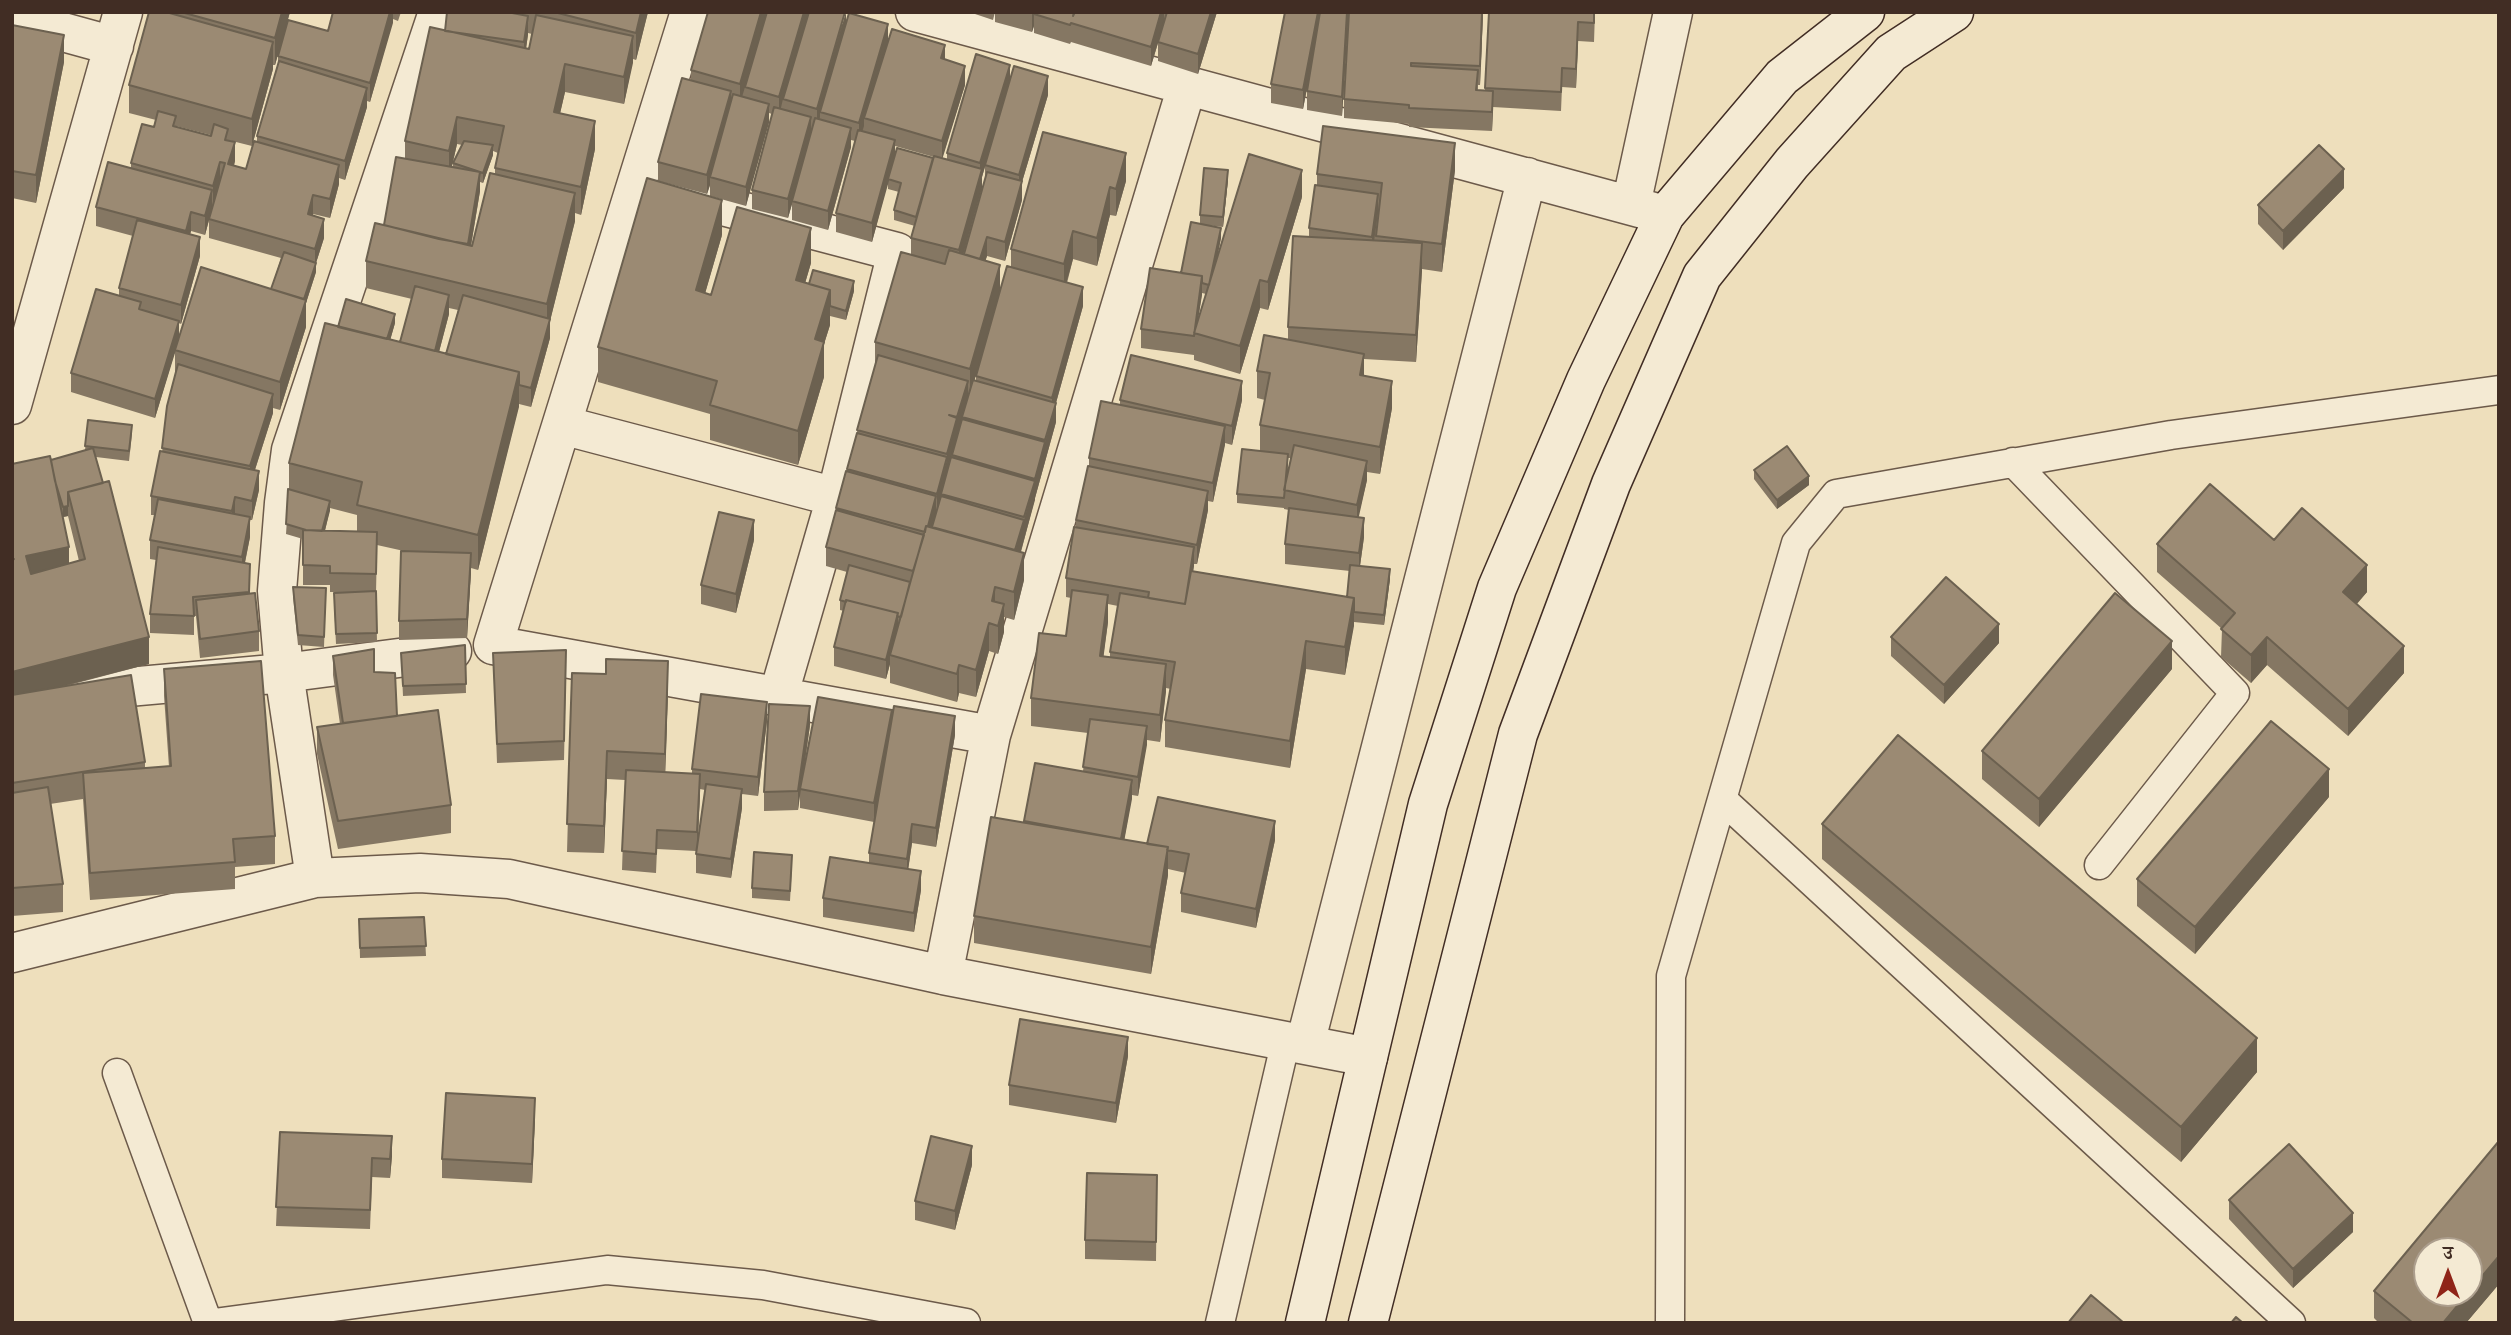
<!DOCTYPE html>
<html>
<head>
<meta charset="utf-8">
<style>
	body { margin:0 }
	#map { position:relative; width:2511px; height:1335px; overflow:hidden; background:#eedfbc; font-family:Alegreya,"Noto Serif Devanagari",serif }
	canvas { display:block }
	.frame { position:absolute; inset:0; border:14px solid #412d24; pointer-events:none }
	.north { position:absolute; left:2413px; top:1237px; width:70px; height:70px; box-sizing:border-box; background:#f4ead3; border:2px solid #ac9e8d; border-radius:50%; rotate:0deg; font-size:19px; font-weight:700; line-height:28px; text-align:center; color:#412d24 }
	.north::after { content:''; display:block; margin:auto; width:24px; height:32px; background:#8f2418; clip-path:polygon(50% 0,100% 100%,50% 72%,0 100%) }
</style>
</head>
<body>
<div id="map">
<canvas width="2511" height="1335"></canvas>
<div class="frame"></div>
<div class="north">उ</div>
</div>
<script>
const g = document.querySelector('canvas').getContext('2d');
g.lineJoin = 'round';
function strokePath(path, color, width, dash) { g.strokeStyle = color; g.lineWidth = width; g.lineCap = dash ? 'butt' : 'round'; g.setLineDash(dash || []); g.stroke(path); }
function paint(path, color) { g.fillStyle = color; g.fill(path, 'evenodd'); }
const service = new Path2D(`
	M2013,462l222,231 -136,172
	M1723,800l568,523
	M117,1073l91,250
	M214,1323l393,-53 156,15 203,38
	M1220,1323l66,-283
	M1670,1323l1,-347 125,-433 40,-49 335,-59 328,-45`);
const minor = new Path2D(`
	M690,12l-197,633 498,90 196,-649
	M915,12l750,203
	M12,18l102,28
	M673,193l224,59 -61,245 -58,200
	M1631,205l42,-193
	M12,405l111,-393
	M562,425l274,72
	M12,711l116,-24 156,-14 168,-22
	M991,735l-48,240 425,82
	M315,878l-31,-205 -7,-82 7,-88 7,-53 147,-438
	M12,953l303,-75 105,-5 89,6 434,96
	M1305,1044l222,-867`);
const secondary = new Path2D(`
	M1305,1323l123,-519 69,-216 89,-208 79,-165 117,-138 83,-65
	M1368,1323l150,-589 93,-250 91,-208 90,-113 99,-110 63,-41`);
const wall = new Path2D(`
	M149,12h141l-15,53h-2v4l-21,77 -24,-6 7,21 -1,5 12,3 11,-27v-6l21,-70v-10l50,-25 5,-19h68l-3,9 -5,-2 -23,83 -3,-1v6l-22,73 -6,-2v6l-9,34 -17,-4v2l11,22 -8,25v9l-10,31v24l-26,83 -7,-2v5l-18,57 4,20 -7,30h-2v17l-5,26 5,31 9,37v20l-59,7 -4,-42h-2v19l-44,-2v-19l6,-54 -6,-1v-19l5,-25h-4v-19l11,-44 13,-78v-23l-20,67 -84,-26v-19l48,-78v-7l14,-52 -37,-10v-19l35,-39v-5l23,-36 2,-7 -27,-7v-28zM176,126l35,9v1l-35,-9zM209,220v18l72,20 -10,31 -92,50v-16l2,1 19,-68 -10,-22 1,-3 14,4z
	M447,12h201l-12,48 -3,-1 -9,45 -59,-12 -5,21 35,36 -14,66 -6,-2v8l-25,100v17l-19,69 -12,-3 -41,166 -7,-2 -4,70 -68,2v-19l5,-70 -27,-6 -1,48 1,49 -41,2 -2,-41 9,-11h-13v-7h-27v-46l-17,-5 3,-45v-26l49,-136 57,-4 -5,17 10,2 12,-43 -46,-11v-27l18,-36 21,-67v-17l40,-110zM528,33l4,1 -3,15h-3zM457,144l5,1 -9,18v4l-1,-1zM493,151l5,2 -3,15v6l-23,72h-1l9,-55v-9l3,1 10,-28zM449,308l9,2 -12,44 -7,-2 10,-38zM330,508l27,7v16h-32z
	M767,12h41v3l38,10 99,35 20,25 -23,73 5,1v-6l63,-73 38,15 -26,87v18l-17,61 -18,-5 -2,5 15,31 11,-25v-18l32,-117 83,49 -10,35 -6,-1 -13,51 -24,-7 -6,24 16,23 -27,97v19l-21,76 -14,54 3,28 -10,40 -10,-3v15l-6,22 -9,-3 -13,46 -17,-4 -2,9 -67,-19v-19l-4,15 -52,-13v-19l10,-36 -4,-1v-10l7,-28 -21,-6v-19l49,-182v-23l36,-87v-17l4,-12 -21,-6v-10l5,-18 -11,-3v-8l-16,61 -36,-10v-19l19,-72 -4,-1v7l-23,83 -36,-10v-16l-4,14 -36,-9v-19l20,-76 -3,-1 -23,93 -36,-10v-11l-3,9 -49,-13v-19l33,-82v-10zM895,146l39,11 -39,1zM985,166v13l-22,75 19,-66v-11zM999,296l-23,80v5l-2,-1z
	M969,12h26l-2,8z
	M995,12h222l-19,62 -40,-13v-18l-7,23 -80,-24 -1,2 -36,-11v-7l-2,6 -37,-10z
	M1348,12l-6,104 -35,-6v-19l2,-12 -6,30 -32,-6v-19z
	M1483,12l-3,73h-2v5h7l4,-78h106l-1,30 -16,-1 -2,47 -14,-1 -1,24 -68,-4 -1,24 -83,-4v-3l-65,-6v-19z
	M12,25l52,37 -28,141 -24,-5z
	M1455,170l-13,102 -20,-3 -6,93 -52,-3v17l28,32 -12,66 -13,-2v8l-9,37 6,20 -4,29 30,13 -6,46 -30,-3 -9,53 -39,-6 -16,99 -125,-21v-27l6,-31 -5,-1 -6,54 -13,-2 -9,56 -6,-1 -8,45 23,4 128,-4 -19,88 -75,-16v-19l5,-20 -18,-4v6l-17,99 -177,-31v-27l50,-93v-2l59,-50 5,-38 -57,-7v-28l35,-62 5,-38 -5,-1v-19l10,-50v-8l13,-53v-9l31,-53v-5h122l-10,45 -7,-2 -12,59 -5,-1v9l-11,54h-3l-1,7 154,26 3,-26 -65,-7v-20l4,-34 -5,-1v-7v6l-47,-5v-9l23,-43v-26l5,-25 -8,-2v-27l31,-32v-12l21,-90v-9l8,-43v-11zM1288,458h3l-4,20 1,-14zM1108,604l10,2 -8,46v5h-7l5,-35z
	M1228,180l-5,47 -17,-2 15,13 -4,19 85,-60 -34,113 -8,-2 -20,66 -46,-14v-10v5l-53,-7v-19l40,-56 19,-49v-9zM1202,293l4,1 -8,25z
	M2344,188l-61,62 -25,-26v-19z
	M722,235l-17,58 6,2 100,-32 -6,20 49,8 -8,29 -16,-4v9l-6,19v33l-26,88 -88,-25v-26l-112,-32v-35z
	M88,420l44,14 -3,27 -33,-4 53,207 -87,23 83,75v6l24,-1 -5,-71v-27l111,167v28l-40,3v22l-145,11 -7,-101 -33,5 13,80v28l-51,4v-452l39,-4 34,-10zM68,516l11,45 -10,3 -6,-47z
	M1754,470l55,15 -32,24 -23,-30z
	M754,540l-18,73 -35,-9v-19z
	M2274,540l93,52 -10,12 47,69 -56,63 -81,-71 -16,18 -30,-26 1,-28 -65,-57v-28z
	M293,587l33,1 -2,59 -26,-2 -5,-48z
	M1891,637l108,6 -55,61 -53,-48z
	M465,645l1,48 -63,3 -2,-43z
	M493,653l73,16 -2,91 -67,3z
	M333,656l41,16 23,44 54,89v28l-113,16 -21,-95v-27l23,-3 -7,-49z
	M2172,669l-133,158 -57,-48v-28z
	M572,673l96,16 -3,83 27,2v-5l75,-48 -9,75 -16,-2v14l-11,70 -35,-5v-22l-39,-2 -1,24 -34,-3 3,-90 -18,-1 -3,74 -37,-1zM700,789l5,1 -7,50 2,-47z
	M892,718l63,17 -19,112 -24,-4 -4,26 13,21 -7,42 -91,-15v-19l46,-35v-10l5,-31 -74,-14v-17l-2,19 -34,1v-19l46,-67 -8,59z
	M2329,797l-134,157 -58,-48v-27z
	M1822,824l435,248 -76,90 -359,-303z
	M792,865l-2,36 -38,-3v-10z
	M424,917l2,39 -66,2 -1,-39z
	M1128,1056l-12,67 -107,-18v-20z
	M535,1117l-3,66 -90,-5v-19z
	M280,1132l112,24 -2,22 -18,-1 -2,52 -94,-3z
	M2499,1141v143l-33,39h-87l-5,-5v-27z
	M972,1165l-17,65 -40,-10v-19z
	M1157,1175l-1,86 -71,-2v-19z
	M2229,1200l124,32 -60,56 -64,-69z`);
const shadedWall = new Path2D(`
	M282,12h8l-15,53v-27z
	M390,12h3v11l-23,79v-19z
	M641,12h7l-12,48v-27z
	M761,12h6l-27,92v-20z
	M804,12h4v6l-25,81 -4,17v-19z
	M846,12v18l-26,82v5l-3,11v-19z
	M1032,12h6l-4,2v12l-2,6z
	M1161,12h3v11l-13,43v-19z
	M1211,12h6l-19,62v-20z
	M1318,12h3v2l-18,95v-19z
	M1347,12l1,8 -6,96v-19z
	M1482,12h1l-3,73v-19z
	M528,16v19l-4,27v-20z
	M1578,22v19l-2,47v-19z
	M888,24v20l-24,74v8l-5,16v-19z
	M64,35v27l-28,141v-28z
	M633,36v27l-9,41v-27z
	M273,42v27l-21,77v-27z
	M945,45v19l-4,-6z
	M565,64v28l-11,48v-28z
	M1010,65v19l-28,93v11l-23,81v-19l21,-77v-10z
	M965,66v19l-23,75v-19z
	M1048,76v19l-26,87v18l-17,61v-19l14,-49v-18z
	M367,88v19l-22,73v-19z
	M731,91v19l-21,67v8l-3,9v-19z
	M1493,91v19l-1,21v-19z
	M769,104v19l-23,83v-19z
	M457,117v27l-8,35v-28z
	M811,117v19l-23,82v-19z
	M595,121v28l-14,66v-28z
	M851,128v19l-23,83v-19z
	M895,140v19l-23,83v-19z
	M235,142v19l-7,22v-19z
	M1455,143v27l-13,102v-28z
	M493,145v10l-10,28v-10z
	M1126,153v28l-10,35v-27z
	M220,162v19l-7,24v-19z
	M339,165v19l-9,34v-19z
	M2344,169v19l-61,62v-19z
	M1228,170v10l-5,47v-10z
	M1302,170v27l-34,113v-28z
	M480,172v19l-12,72v-19z
	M1110,187v28l-13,51v-28z
	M212,190v19l-7,26v-19z
	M575,193v28l-25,100v17l-19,69v-19l16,-60v-24z
	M1378,194v19l-6,43v-19z
	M313,195v19l-5,19v-19z
	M722,200v35l-26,90v-35z
	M191,212v19l-5,19v-19z
	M324,219v19l-8,25v9l-10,31v24l-26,83v-28l23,-81 12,-34v-18z
	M811,228v35l-15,51v-34z
	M1221,228v10l-11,57v-10z
	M1073,231v28l-9,32v-27z
	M14,237v19l-2,12v-19z
	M200,237v19l-19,68v-19z
	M987,237v19l-7,22v-19z
	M1422,243v28l-6,91v-27z
	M1000,265v28l-30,103v-27z
	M1202,276v19l-6,38h-2v22v-19z
	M1260,280v28l-20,66v-28z
	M854,281v10l-8,29v-9z
	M1083,287v19l-31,111v-19z
	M830,290v35l-6,19v33l-26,88v-34l17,-92z
	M449,295v19l-17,64v-19z
	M395,314v9l-11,39v-10z
	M179,321v19l-24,78v-19z
	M1364,354v27l-4,-6z
	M519,372v35l-41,163v-35z
	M968,381v19l-21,71 -10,42v-19l10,-34v-6z
	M1242,381v19l-10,45v-19z
	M1392,381v27l-12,66v-27z
	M273,394v19l-23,72v-19z
	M1056,403v19l-21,76v-19z
	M1225,426v19l-12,57v-19z
	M1367,461v19l-10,45v-20z
	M259,471v19l-7,30v-19z
	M1809,476v9l-32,24v-9z
	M1035,481v19l-21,76v-20z
	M1208,491v19l-11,54v-19z
	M936,496v19l-5,18 -5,-1z
	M235,497v19l-3,14v-19z
	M330,501v10l-9,34v-10z
	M68,506v10l-5,1v-10z
	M250,517v20l-8,39v-19z
	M1364,518v19l-5,36v-20z
	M754,520v20l-18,73v-19z
	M69,547v28l-43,9v-28z
	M1194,547v19l-9,59v-19z
	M471,553v20l-4,65v-19z
	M1024,553v27l-10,40v-28z
	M2367,565v27l-24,27v-27z
	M1390,569v10l-6,46v-10z
	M995,587v28l-3,-14z
	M1108,595v27l-8,62v-28z
	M1354,598v28l-9,49v-28z
	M1004,604v28l-6,22v-28z
	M898,613v20l-8,22v9l-4,15v-19z
	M989,623v28l-13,46v-27z
	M1999,624v19l-55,61v-19z
	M149,637v27l-137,35v-27z
	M2267,637v28l-16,18v-28z
	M1306,641v28l-16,99v-27z
	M2172,641v28l-133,158v-28z
	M2404,646v27l-56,63v-27z
	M668,661v28l-3,92v-27z
	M1166,664v28l-6,50v-27z
	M959,665v28l-2,9v-28z
	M767,702v19l-9,75v-19z
	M810,706v19l-12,85v-19z
	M892,710v19l-18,93v-19z
	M955,716v19l-19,112v-19z
	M1147,726v19l-9,51v-19z
	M607,751v28l-3,74v-27z
	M2329,769v28l-134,157v-27z
	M700,774v19l-3,58v-19z
	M1132,780v19l-11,59v-19z
	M742,789v19l-11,70v-19z
	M1275,821v19l-19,88v-19z
	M912,824v19l-5,35v-19z
	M1168,847v28l-17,99v-27z
	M921,871v19l-7,42v-19z
	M1128,1037v19l-12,67v-20z
	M2257,1038v34l-76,90v-35z
	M535,1098v19l-3,66v-19z
	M392,1136v20l-2,22v-19z
	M972,1146v19l-17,65v-19z
	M2353,1213v19l-60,56v-19z
	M2499,1256v28l-33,39h-23z`);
const building = new Path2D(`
	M149,12h17l107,30 -21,77 -123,-34z
	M181,12h101l-7,26z
	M333,12h57l-20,71 -92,-27 10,-36 40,11z
	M447,12h60l21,4 -4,26 -79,-11z
	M554,12h87l-5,21z
	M708,12h53l-21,72 -49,-14z
	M767,12h37l-25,85 -34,-10z
	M809,12h36l-28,97 -34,-10z
	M1034,12h40l-1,4 2,-4h86l-10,35 -80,-24 -1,2 -36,-11z
	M1167,12h44l-13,42 -40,-12z
	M1285,12h33l-15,78 -32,-6z
	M1320,12h27l-5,85 -35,-6z
	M1349,12h133l-2,54 -69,-3v3l67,4 -2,20 17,1 -1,21 -83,-4v-3l-65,-6z
	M1489,12h105v11l-16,-1 -2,47 -14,-1 -1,24 -76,-4z
	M849,13l39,11 -29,99 -39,-11z
	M536,15l97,21 -9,41 -59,-13 -11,48 41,9 -14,66 -86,-19 9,-42 -47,-9 -8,34 -44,-10 25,-114 99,22z
	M12,25l52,10 -28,140 -24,-4z
	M892,29l53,16 -4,13 24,8 -23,75 -78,-23z
	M976,54l34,11 -30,98 -33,-10z
	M279,61l88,27 -22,73 -88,-25z
	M1014,66l34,10 -29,99 -34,-10z
	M682,78l49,13 -24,84 -49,-13z
	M733,94l36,10 -23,83 -36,-10z
	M774,107l37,10 -23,82 -36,-9z
	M158,111l18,5 -3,10 38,10 3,-12 14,5 -3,11 10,2 -7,22 18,5 8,-28 85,24 -9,34 -17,-4 -5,19 16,5 -9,30 -106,-30 16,-56 -5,-1 -7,24 -82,-23 11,-39 12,3z
	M815,118l36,10 -23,83 -36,-10z
	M1323,126l132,17 -13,101 -66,-8 6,-53 -65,-9z
	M858,130l37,10 -23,83 -36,-10z
	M1043,132l83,21 -10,36 -6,-2 -13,51 -24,-7 -9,33 -53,-15z
	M464,141l29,4 -10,28 -30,-10z
	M2319,145l25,24 -61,62 -25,-26z
	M897,148l36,10 -17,59 -22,-7 7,-27 -13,-4z
	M1249,154l53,16 -34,112 -8,-2 -20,66 -46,-13z
	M934,156l48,13 -23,81 -48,-12z
	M396,157l84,15 -12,72 -29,-5 -55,-14z
	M108,162l104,28 -7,26 -14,-4 -5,19 -90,-24z
	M1204,168l24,2 -5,47 -23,-2z
	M987,172l35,9 -17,61 -18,-5 -7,22 -16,-5z
	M490,173l85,20 -28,111 -181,-43 9,-38 97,23z
	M647,178l75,22 -26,90 15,5 26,-88 74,21 -15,52 34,10 -15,49 9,3 -26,89 -88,-26 7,-24 -119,-34z
	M1315,185l63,9 -6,43 -63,-9z
	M137,220l63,17 -19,68 -62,-17z
	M1191,222l30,6 -12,57 -7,-2v-7l-21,-3z
	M1293,236l129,7 -6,92 -128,-8z
	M949,250l51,15 -30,104 -95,-27 26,-90 44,12z
	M284,252l32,11 -12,36 -33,-10z
	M1007,266l76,21 -31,111 -76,-22z
	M201,267l105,33 -26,82 -105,-32z
	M1150,268l52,8 -8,60 -53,-7z
	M813,270l41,11 -8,30 -16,-5v-16l-21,-6z
	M415,286l34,9 -14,56 -35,-9z
	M96,289l45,13 -2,7 40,12 -24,78 -84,-26z
	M463,295l87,24 -19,69 -12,-3v-13l-73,-18z
	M346,299l49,15 -8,25 -49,-12z
	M325,323l194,49 -41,163 -121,-30 5,-23 -73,-19z
	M1264,335l100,19 -4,21 32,6 -12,66 -120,-22 10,-52 -13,-2z
	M878,355l90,26 -11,36 -8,-2 8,3 -10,36 -90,-24z
	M1131,355l111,26 -10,45 -112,-26z
	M178,364l95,30 -23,72 -88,-18 5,-42z
	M973,380l83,23 -11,37 -83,-23z
	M1101,401l124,25 -12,57 -124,-25z
	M962,419l83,23 -10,37 -83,-24z
	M88,420l44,5 -3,26 -44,-5z
	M857,433l90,24 -10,37 -90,-25z
	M1294,445l73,16 -10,44 -73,-15z
	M1787,446l22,30 -32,24 -23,-30z
	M93,448l10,35 -35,9v14l-5,1 -8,-26 -4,-21z
	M1242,449l46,5 -4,44 -47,-4z
	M160,451l99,20 -7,30 -17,-4 -3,14 -81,-15z
	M50,456l19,91 -43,9 5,18 54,-15 -17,-67 41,-11 40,156 -137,35v-112l2,-1h-2v-95z
	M951,457l84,24 -11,36 -83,-23z
	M1088,466l120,25 -11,54 -121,-25z
	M846,471l90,25 -8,30h-2l-1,6 -89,-24z
	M2210,484l64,56 28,-32 65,57 -24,27 61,54 -56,63 -81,-72 -16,18 -30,-26 14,-16 -78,-69z
	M288,489l42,12 -8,30 -16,-1 -20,-6z
	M941,496l83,24 -9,30 -83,-23z
	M158,499l92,18 -8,40 -92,-17z
	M1289,508l75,10 -5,35 -74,-9z
	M836,510l88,25 -11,36 -87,-24z
	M719,512l35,8 -18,74 -35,-9z
	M926,526l98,27 -10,39 -19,-5 -3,14 12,3 -6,22 -9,-3 -13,47 -17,-5 -2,9 -67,-19z
	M1074,527l120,20 -9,57 -37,-6 1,-6 -83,-14z
	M303,530l74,2 -1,42 -46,-1v-7l-27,-1z
	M158,547l92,17 -1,28 -56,5 1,19 -44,-2z
	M401,551l70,2 -4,66 -68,2z
	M849,565l61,17 -9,35 -4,-1 1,-3 -52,-13v2l-6,-2z
	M1350,565l40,4 -6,46 -30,-3v-14l-7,-1z
	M1191,571l163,27 -9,49 -39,-6 -16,100 -125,-21 10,-58 -65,-10 10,-59 65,11z
	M1946,577l53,47 -55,61 -53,-48z
	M293,587l33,1 -2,49 -26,-2z
	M1072,590l36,5 -8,61 66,8 -6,51 -129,-17 8,-65 27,3z
	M376,591l1,42 -41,1 -2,-41z
	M255,593l4,38 -59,8 -4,-39z
	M2115,593l57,48 -133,158 -57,-48z
	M846,600l52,13 -12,47 -52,-13z
	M465,645l1,39 -63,2 -2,-33z
	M374,649v23l21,1 2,43 -54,7 -10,-67z
	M566,650l-2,91 -67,3 -4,-91z
	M606,659l62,2 -3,93 -58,-3 -3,75 -37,-2 5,-151 34,1z
	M261,661l14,175 -42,3 2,23 -145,11 -7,-100 88,-7 -7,-97z
	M131,675l14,87 -133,21v-88z
	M701,694l66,8 -9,75 -66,-8z
	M818,697l74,13 -18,93 -74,-14z
	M769,704l41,2 -12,85 -34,1z
	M894,706l61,10 -19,112 -24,-4 -5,35 -38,-6z
	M438,710l13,95 -113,16 -21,-94z
	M1090,719l57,7 -9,51 -55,-10z
	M2271,721l58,48 -134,158 -58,-48z
	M1898,735l359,303 -76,89 -359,-303z
	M1035,763l97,17 -11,59 -97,-18z
	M626,770l74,4 -3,58 -40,-2 -1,24 -34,-3z
	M706,784l36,5 -11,70 -35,-5z
	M48,787l15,97 -51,4v-95z
	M1158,797l117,24 -19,88 -75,-16 8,-39 -22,-4 1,-3 -21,-3z
	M991,817l177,30 -17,100 -177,-31z
	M754,852l38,3 -2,36 -38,-3z
	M830,857l91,14 -7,42 -91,-15z
	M424,917l2,29 -66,2 -1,-29z
	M1020,1019l108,18 -12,66 -107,-18z
	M446,1093l89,5 -3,66 -90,-5z
	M280,1132l112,4 -2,23 -18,-1 -2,52 -94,-3z
	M931,1136l41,10 -17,65 -40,-10z
	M2499,1141v115l-30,36v-41h-42v42h41l-25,30h-30l-39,-32z
	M2289,1144l64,69 -60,56 -64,-69z
	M1087,1173l70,2 -1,67 -71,-2z
	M2091,1295l33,28h-56z
	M2236,1317l7,6h-12z`);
strokePath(service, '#6c5a4a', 31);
strokePath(minor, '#6c5a4a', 41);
strokePath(secondary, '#412d24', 41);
strokePath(service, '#f4ead3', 28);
strokePath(minor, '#f4ead3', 38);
strokePath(secondary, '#f4ead3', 38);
paint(wall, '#857763');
paint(shadedWall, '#6c6150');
paint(building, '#9b8a73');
strokePath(building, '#6c6150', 2);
</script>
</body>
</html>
